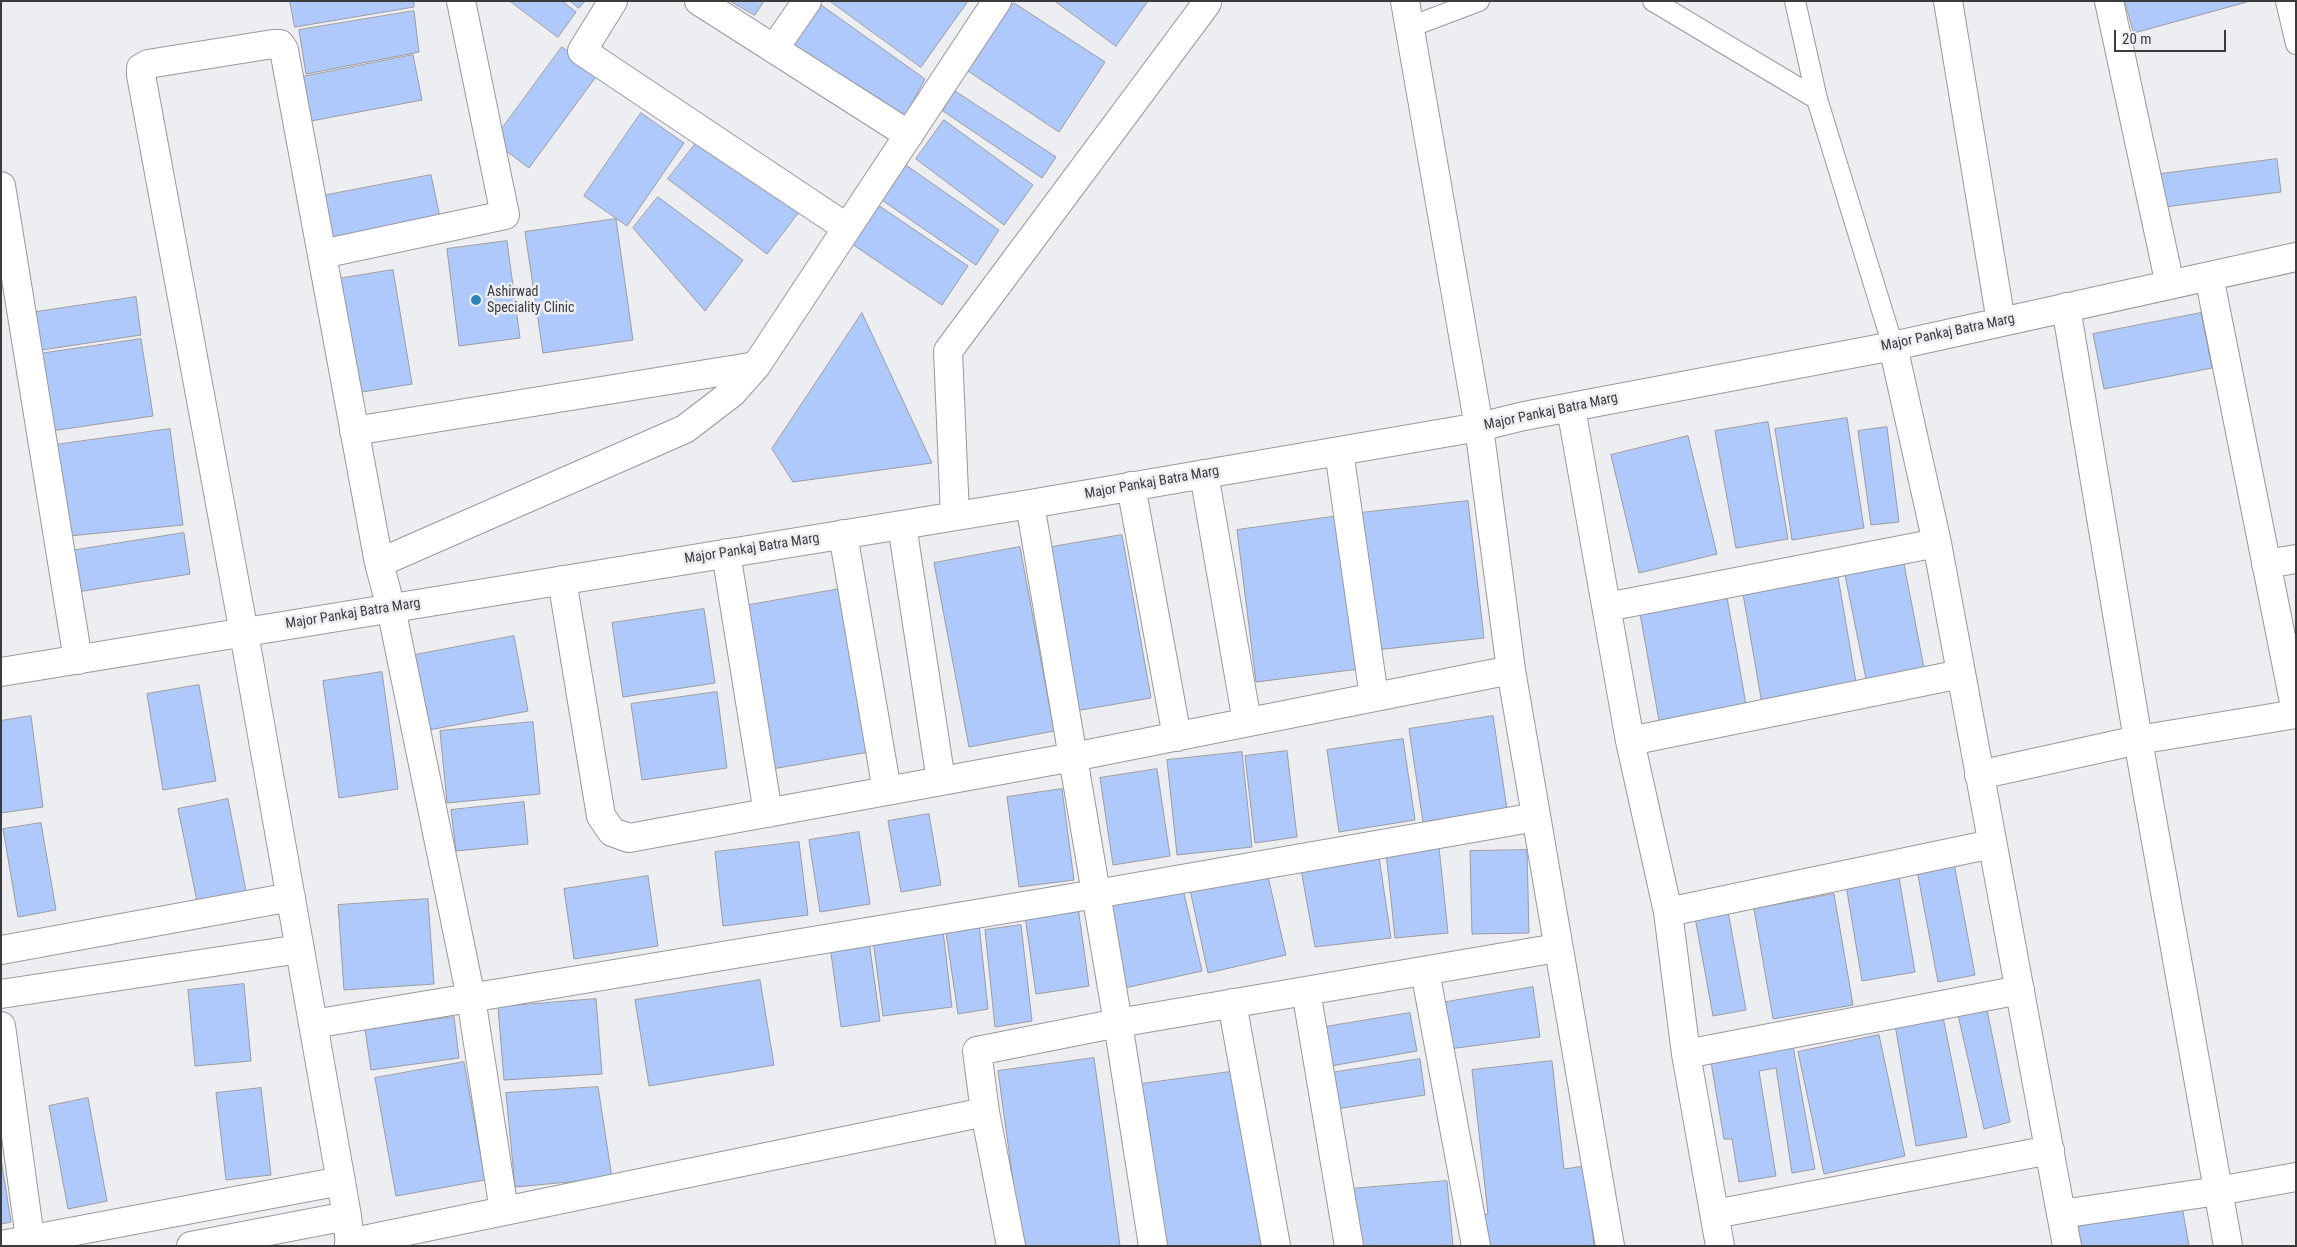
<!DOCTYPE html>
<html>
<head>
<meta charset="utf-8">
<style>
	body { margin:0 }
	#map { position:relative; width:2297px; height:1247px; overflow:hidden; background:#eceef2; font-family:"Roboto Condensed",sans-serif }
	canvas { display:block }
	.frame { position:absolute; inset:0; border:2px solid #3b3b3d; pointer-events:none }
	.scale { position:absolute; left:2114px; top:30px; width:112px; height:22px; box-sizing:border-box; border:2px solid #3b3b3d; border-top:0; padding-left:6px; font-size:15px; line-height:18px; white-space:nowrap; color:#3b3b3d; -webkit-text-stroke:4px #eceef2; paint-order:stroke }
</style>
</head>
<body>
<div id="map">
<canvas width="2297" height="1247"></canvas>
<div class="frame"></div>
<div class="scale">20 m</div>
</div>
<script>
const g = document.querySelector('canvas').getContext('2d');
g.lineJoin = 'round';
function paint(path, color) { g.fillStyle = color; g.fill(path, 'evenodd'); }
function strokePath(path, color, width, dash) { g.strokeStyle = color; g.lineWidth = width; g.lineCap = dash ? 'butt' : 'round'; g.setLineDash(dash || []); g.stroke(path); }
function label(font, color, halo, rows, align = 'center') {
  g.font = font + ' "Roboto Condensed",sans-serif'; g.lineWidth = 5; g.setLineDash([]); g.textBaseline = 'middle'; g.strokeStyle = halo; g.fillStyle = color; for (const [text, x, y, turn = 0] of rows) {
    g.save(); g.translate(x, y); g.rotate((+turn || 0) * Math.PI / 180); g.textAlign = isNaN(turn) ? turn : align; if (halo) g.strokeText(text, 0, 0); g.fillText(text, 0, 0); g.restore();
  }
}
const building = new Path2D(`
	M290,1h124v6l-119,20z
	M510,1h52l14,11 -18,25z
	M570,1h15l-6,7z
	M730,1h34l-9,14z
	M830,1h138l-47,66z
	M1055,1h93l-32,45z
	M2125,1h122v1l-113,31z
	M1014,3l91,59 -46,70 -94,-63z
	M821,5l104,74 -23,43 -108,-77z
	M414,11l5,41 -113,22 -7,-44z
	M562,47l36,27 -69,94 -36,-27z
	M413,55l9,45 -116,22 -9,-44z
	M955,91l101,66 -14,21 -99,-67z
	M641,113l43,30 -57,83 -43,-30z
	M944,120l89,65 -29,40 -88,-66z
	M700,138l99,74 -32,42 -99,-75z
	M2277,159l4,33 -124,16 -4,-33z
	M900,161l99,69 -23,35 -100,-69z
	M431,175l11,52 -116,23 -9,-53z
	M658,197l85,63 -38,51 -72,-83z
	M872,201l96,65 -26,39 -96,-65z
	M616,219l17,121 -90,13 -18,-121z
	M507,241l13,97 -61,8 -12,-97z
	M393,270l19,114 -56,9 -19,-114z
	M136,297l5,38 -106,16 -5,-38z
	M862,313l70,150 -139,19 -21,-33z
	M2201,313l11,55 -108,21 -11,-55z
	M141,339l12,77 -102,15 -12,-77z
	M1847,418l17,110 -72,12 -17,-111z
	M1768,422l20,117 -52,9 -21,-117z
	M1887,427l12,95 -28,3 -13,-94z
	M170,429l13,96 -114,11 -14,-91z
	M1688,436l29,118 -78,19 -28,-118z
	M1468,501l16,137 -108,12 -16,-137z
	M1339,516l20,153 -103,13 -19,-152z
	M184,533l6,41 -113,18 -7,-41z
	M1122,535l29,163 -76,13 -29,-163z
	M1020,547l34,184 -85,16 -35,-184z
	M1903,559l22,114 -58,11 -23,-114z
	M1837,571l20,117 -95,16 -20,-116z
	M1725,586l22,124 -87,16 -22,-124z
	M840,589l29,163 -97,17 -28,-163z
	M704,609l11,74 -92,14 -11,-74z
	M514,636l14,75 -99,19 -14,-75z
	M382,672l16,117 -59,9 -16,-117z
	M199,685l17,96 -53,9 -16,-96z
	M717,692l10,76 -85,12 -11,-76z
	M31,716l12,91 -42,6v-92z
	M1493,716l14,93 -84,13 -14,-93z
	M533,722l7,72 -93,9 -7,-72z
	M1403,739l12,81 -76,12 -12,-82z
	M1287,751l10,86 -42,6 -10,-87z
	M1242,752l10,95 -75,8 -10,-95z
	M1157,769l13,87 -57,9 -13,-87z
	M1062,789l12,91 -55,7 -12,-90z
	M228,799l18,92 -49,10 -19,-92z
	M524,802l4,42 -72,7 -5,-41z
	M929,814l12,71 -40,7 -13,-71z
	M41,823l15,87 -38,7 -15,-88z
	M859,832l11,72 -50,8 -11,-72z
	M799,842l9,73 -85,11 -8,-74z
	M1439,847l9,86 -53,5 -9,-86z
	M1378,850l13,88 -76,9 -15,-83z
	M1527,850l2,83 -57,1 -2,-83z
	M1953,858l22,117 -37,7 -22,-117z
	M1266,868l20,87 -78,18 -19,-88z
	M1898,871l17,101 -53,9 -17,-102z
	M648,876l10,70 -84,13 -10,-70z
	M1182,885l20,86 -82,18 -19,-85z
	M1834,894l19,111 -80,14 -19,-110z
	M428,899l6,85 -90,6 -6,-85z
	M1727,906l19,104 -33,6 -19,-104z
	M1078,907l11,79 -53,8 -11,-78z
	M978,915l10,94 -30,5 -14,-94z
	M1021,925l11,96 -37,6 -10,-97z
	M943,931l9,76 -69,9 -10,-76z
	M869,941l11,80 -39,6 -11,-81z
	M760,980l14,85 -125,21 -14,-86z
	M244,984l7,77 -56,5 -7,-76z
	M1533,987l7,50 -91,12 -8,-46z
	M596,999l6,75 -98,6 -6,-73z
	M1987,1010l23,112 -26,7 -26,-114z
	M1410,1013l7,38 -92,16 -6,-39z
	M454,1017l5,41 -88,12 -6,-41z
	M1943,1017l24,120 -51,9 -21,-121z
	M1879,1035l26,121 -81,18 -26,-122z
	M1793,1046l22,123 -23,4 -16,-105 -17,3 17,105 -37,6 -7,-43h-8l-13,-77z
	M1094,1058l26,188h-98l-24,-175z
	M1420,1059l5,36 -95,15 -6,-36z
	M1552,1061l12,108 21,-3 9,80h-110l-3,-31 7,-1 -16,-144z
	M464,1062l21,118 -89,16 -21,-118z
	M1237,1071l24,175h-97l-23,-162z
	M598,1087l14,91 -97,9 -9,-94z
	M261,1088l10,87 -45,5 -10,-87z
	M88,1098l19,103 -39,8 -19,-103z
	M1,1159l10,63 -10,2z
	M1447,1181l6,65h-98l-5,-57z
	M2182,1206l7,40h-113l-4,-18z`);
const lane = new Path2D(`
	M1653,1l164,98
	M1795,1l22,98 76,247
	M2286,1l10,43
	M1410,27l69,-26`);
const street = new Path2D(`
	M613,1l-31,50 265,177
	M699,1l210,134
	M1405,1l74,426 32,243 99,576
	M1948,1l53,321
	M2109,1l61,284
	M774,49l33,-48
	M1,186l77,474
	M322,254l183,-39 -44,-214
	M2209,276l87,436
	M2066,307l72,433 90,506
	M1893,346l44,197 130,703
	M1571,408l59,333 38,171 18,142 34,192
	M354,431l402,-65
	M1339,451l35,246
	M1204,474l43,248
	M1131,486l46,251
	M1030,504l88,519 35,223
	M955,516l-7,-165 259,-348 -2,-2
	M902,525l39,256
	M843,534l44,257
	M726,553l42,260
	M2266,564l30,-5
	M562,580l39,236 11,16 17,6 444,-81 438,-87
	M1607,607l330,-64
	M1,672l1029,-168 449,-77 45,-11 369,-70 403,-89
	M1630,741l331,-67
	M1979,775l159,-35 158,-26
	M1668,912l324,-68
	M1,950l290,-53
	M1425,971l51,275
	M1306,991l43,255
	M1,994l299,-45
	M1232,1003l44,243
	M313,1024l783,-130 440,-77
	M1,1026l30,220
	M1686,1054l334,-64
	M985,1112l-8,-61 141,-28 439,-75
	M504,1211l-33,-213 -80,-390 -12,-45 306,-134 47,-36 24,-27 241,-365
	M1715,1214l335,-64
	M2061,1214l157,-23 78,-14
	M349,1243l636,-131 26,134
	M1,1245l340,-64
	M191,1246l156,-30
	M350,1246l-3,-30 -103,-583 -103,-558v-7l7,-4 125,-20h7l4,6 95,513`);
const markers = [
	[476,300,6,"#2c85b3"]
];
const poiNames = [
	["Ashirwad",487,292],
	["Speciality Clinic",487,308]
];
const streetNames = [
	["Major Pankaj Batra Marg",1948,333,-12],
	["Major Pankaj Batra Marg",1551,412,-12],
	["Major Pankaj Batra Marg",1152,483,-10],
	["Major Pankaj Batra Marg",752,549,-9],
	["Major Pankaj Batra Marg",353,614,-9]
];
paint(building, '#afc9fd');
strokePath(building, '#9a9b9f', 1);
strokePath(lane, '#98999c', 22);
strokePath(street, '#98999c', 30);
strokePath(lane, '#fff', 20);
strokePath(street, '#fff', 28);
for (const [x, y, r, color] of markers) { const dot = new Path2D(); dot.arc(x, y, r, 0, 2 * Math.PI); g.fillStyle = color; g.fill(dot); strokePath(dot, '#eceef2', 2); }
label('14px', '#3b3b3d', '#eceef2', poiNames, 'left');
label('14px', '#3b3b3d', '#eceef2', streetNames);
</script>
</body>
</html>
